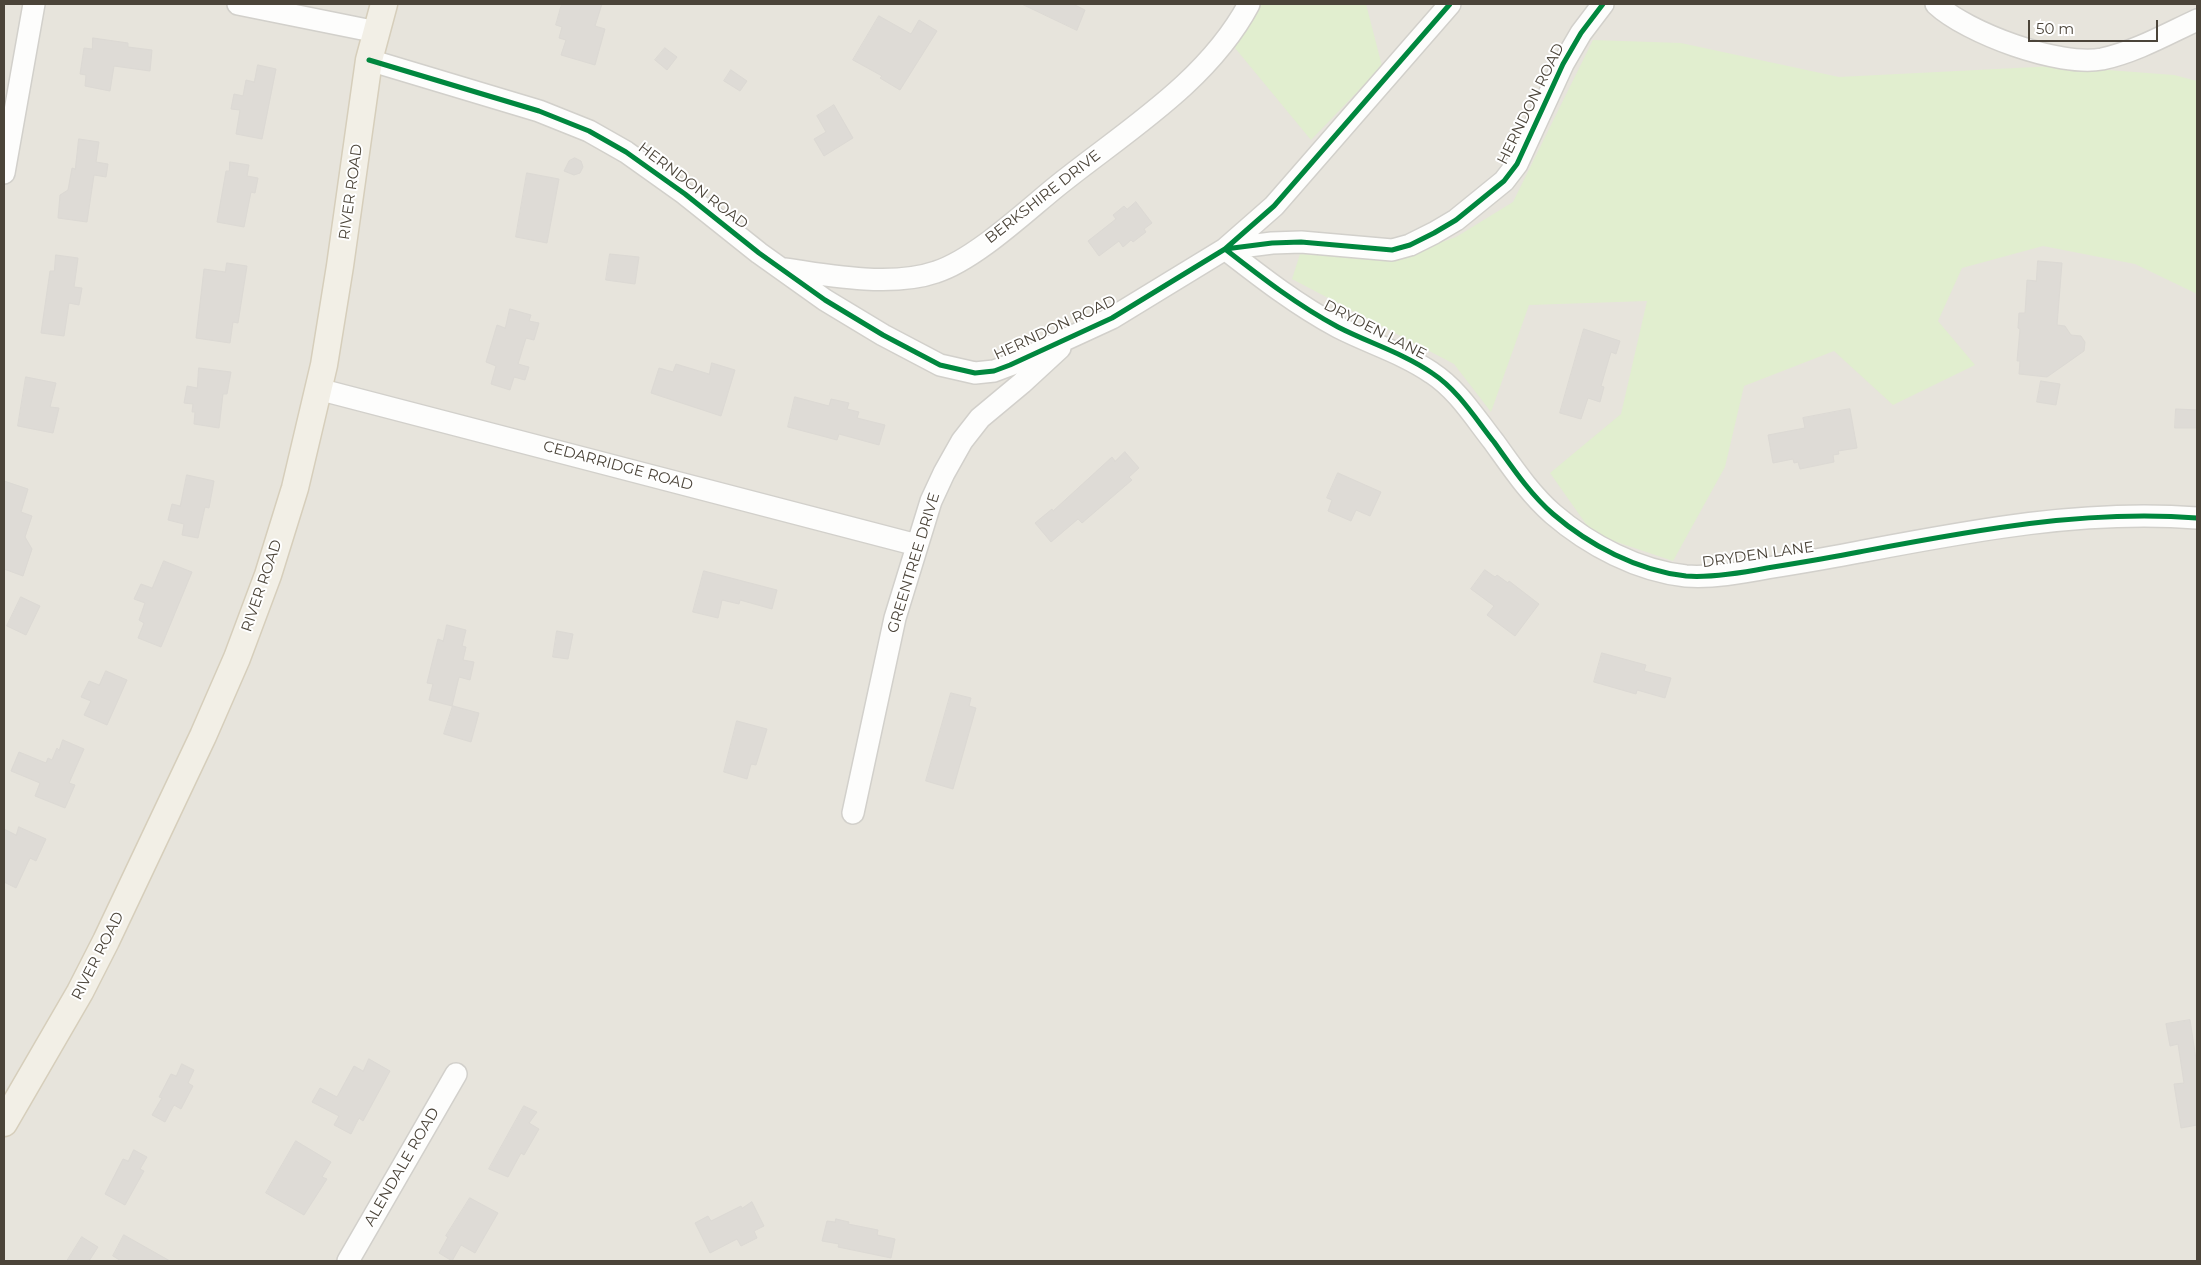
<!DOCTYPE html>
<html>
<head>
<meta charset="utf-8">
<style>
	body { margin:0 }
	#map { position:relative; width:2201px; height:1265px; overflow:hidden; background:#f4f2ee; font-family:Montserrat,sans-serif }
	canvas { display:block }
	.frame { position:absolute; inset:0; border:5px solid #4b4439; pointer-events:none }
	.scale { position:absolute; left:2028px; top:20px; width:130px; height:22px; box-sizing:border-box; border:2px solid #4b4439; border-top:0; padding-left:6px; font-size:15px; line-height:18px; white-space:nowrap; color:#4b4439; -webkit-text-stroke:4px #fff; paint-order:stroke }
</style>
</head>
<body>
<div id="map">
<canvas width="2201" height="1265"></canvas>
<div class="frame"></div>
<div class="scale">50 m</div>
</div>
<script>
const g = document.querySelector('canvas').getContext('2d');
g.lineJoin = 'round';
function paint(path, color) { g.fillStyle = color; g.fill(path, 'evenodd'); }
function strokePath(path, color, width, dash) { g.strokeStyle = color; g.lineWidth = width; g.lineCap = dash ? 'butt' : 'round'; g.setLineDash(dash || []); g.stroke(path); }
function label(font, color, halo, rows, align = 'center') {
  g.font = font + ' Montserrat,sans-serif'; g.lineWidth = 4; g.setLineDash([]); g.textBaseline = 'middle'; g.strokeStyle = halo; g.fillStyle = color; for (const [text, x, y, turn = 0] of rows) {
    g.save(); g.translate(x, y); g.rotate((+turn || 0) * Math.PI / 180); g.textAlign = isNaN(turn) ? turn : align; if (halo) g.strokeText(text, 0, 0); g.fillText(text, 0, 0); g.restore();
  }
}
const residential = new Path2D(`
	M4,4h2193v1257h-2193z`);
const green = new Path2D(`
	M1253,4h113l16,62 -71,74 -76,-92z
	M1593,40l88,3 158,34 216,-11 119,9 23,6v213l-62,-30 -92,-18 -81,22 -24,53 37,44 -82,40 -59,-54 -90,35 -19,81 -52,94 -80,-27 -43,-61 71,-59 26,-113 -118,4 -38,107 -37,-48 -162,-85 8,-25 100,3 56,-20 57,-35z`);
const building = new Path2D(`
	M562,4h40l-7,22 10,3 -10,36 -34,-10 5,-15 -7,-2 3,-11 -6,-2z
	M1022,4h51l12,6 -8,20z
	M879,16l32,18 8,-14 18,11 -37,59 -20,-12 2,-2 -29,-16z
	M93,38l35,5v4l24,3 -2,21 -36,-5 -4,25 -25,-5 1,-11 -6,-1 4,-26 8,1z
	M665,48l12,9 -10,13 -12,-10z
	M258,65l18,4 -14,70 -26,-5 4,-24 -9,-1 3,-15 9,2 3,-16 8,2z
	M731,70l16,11 -7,10 -16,-10z
	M834,105l19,33 -29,18 -10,-17 12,-7 -9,-16z
	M79,139l20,3 -3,20 12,2 -2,13 -12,-2 -7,47 -29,-4 2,-23 8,-5 4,-22 3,1z
	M575,158l6,3 2,6 -3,6 -6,2 -10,-4 5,-10z
	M230,162l19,3 -2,11 11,2 -3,15 -4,-1 -7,35 -27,-5 9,-51h3z
	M527,173l32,6 -12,64 -31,-6z
	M1136,202l16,21 -8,6 2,3 -13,10 -2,-2 -8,7 -4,-6 -20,15 -11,-15 28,-22 -3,-4 11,-9 3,3z
	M610,254l29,3 -4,27 -29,-4z
	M56,255l22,3 -4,29 8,1 -3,17 -10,-2 -5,33 -23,-3 9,-62h4z
	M2038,261l24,2 -5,62 8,1 6,9 10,1 4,6 -1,9 -37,26 -28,-3 1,-13h-3l3,-32 -2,-1 1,-15h6l2,-33 9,1z
	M227,263l20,3 -9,57 -5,-1 -3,21 -34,-5 8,-69 21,3z
	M510,309l21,6 -2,6 10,2 -5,17 -8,-2 -8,26 11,3 -4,13 -11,-3 -4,13 -19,-6 5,-18 -10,-4 11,-37 8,3z
	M1584,329l36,12 -4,13 -5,-2 -10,34 3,1 -4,15 -12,-4 -7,21 -21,-6z
	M712,363l23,7 -14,46 -70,-23 8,-25 14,4 3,-8 33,10z
	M199,368l32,4 -4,22h-4l-4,34 -25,-4 1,-12h-3l1,-8 -9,-1 3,-17 10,2z
	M26,377l30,6 -6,24 9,1 -6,25 -35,-7z
	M2041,381l19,3 -4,21 -19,-3z
	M795,397l34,9 2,-7 18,4 -2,6 12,3 -2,6 28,7 -6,20 -40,-11 -2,6 -49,-13z
	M1850,409l7,39 -19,3 1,3 -6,1 1,7 -34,7 -2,-7 -4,1 -1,-4 -20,4 -5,-28 37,-7 -2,-10z
	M2176,409l21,1v18h-22z
	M1125,452l14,16 -10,9 3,3 -50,43 -4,-4 -27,23 -16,-19 17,-14 1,2 59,-54 3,4z
	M1338,473l43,19 -11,24 -14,-6 -5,11 -23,-10 4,-11 -5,-2z
	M187,475l27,6 -5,27 -4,-1 -7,31 -16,-3 2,-11 -16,-4 4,-16 8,2z
	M4,481l24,8 -7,23 11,4 -7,21 7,12 -9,27 -19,-7z
	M164,561l28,11 -31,75 -23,-9 6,-15 -5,-3 6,-17 -11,-4 7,-15 11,4z
	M1485,570l10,7 2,-2 11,8 1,-2 30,23 -24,32 -28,-21 7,-9 -23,-17z
	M704,571l73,19 -5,19 -32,-9 -1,4 -17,-4 -4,18 -25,-6z
	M21,597l19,9 -14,29 -19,-9z
	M447,625l19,5 -4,16 4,1 -3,13 11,2 -4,18 -11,-3 -7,29 -23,-6 4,-16 -6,-1 11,-44 5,2z
	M557,631l16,3 -5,25 -15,-2z
	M1602,653l44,12 -2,6 27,7 -6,20 -28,-8 -1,4 -42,-12z
	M106,671l21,9 -20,45 -23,-10 7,-14 -10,-4 8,-16 10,4z
	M951,693l20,5 -2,8 7,2 -23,81 -27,-8z
	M453,706l26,7 -8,29 -27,-8z
	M737,721l30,8 -11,36 -5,-1 -4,15 -23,-7z
	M63,740l21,9 -15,34 6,2 -10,23 -30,-12 5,-13 -29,-12 8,-19 27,11 2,-5 4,2 5,-12 2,2z
	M19,827l27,12 -10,22 -6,-3 -14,30 -12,-6v-53l12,6z
	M2190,1020l6,39h1v66l-16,3 -7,-44 10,-1 -6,-39 -8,2 -4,-22z
	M369,1059l21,12 -27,50 -4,-3 -8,16 -17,-9 5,-9 -27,-14 8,-14 17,9 17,-31 9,5z
	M182,1064l12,6 -6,13 5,3 -12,23 -7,-4 -9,17 -13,-7 10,-17 -3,-1 12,-23 5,2z
	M524,1106l13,6 -8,11 10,6 -15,26 -3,-2 -13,24 -19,-8z
	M296,1141l35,21 -9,15 5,2 -23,36 -38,-22z
	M134,1150l13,7 -7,12 4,2 -19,34 -20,-11 18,-35 5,2z
	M470,1198l28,15 -23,40 -14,-8 -9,16 -13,-8 9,-16 -2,-1z
	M752,1202l12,24 -10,5 3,7 -16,8 -4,-7 -27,14 -15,-30 13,-7 3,5 30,-15 1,2z
	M836,1219l13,3 -1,2 30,6 -1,5 18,4 -4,19 -53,-11 1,-3 -17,-3 5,-20 8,1z
	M124,1235l46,26h-49l-8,-5z
	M82,1237l16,10 -9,14h-22z`);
const minor = new Path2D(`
	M238,4l139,28
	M1450,4l-176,202 -49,43c36,28 72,56 113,78 31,16 65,26 94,46 26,17 43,45 62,69 18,25 36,52 59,72 36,31 85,57 133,62 26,2 55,-3 81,-8 31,-5 62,-10 92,-16 111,-21 225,-43 338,-34
	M1936,4c31,29 123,63 166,55 33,-7 65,-25 95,-39
	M369,60l170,51 50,20 37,21 59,42 74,59 66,47 58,35 57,30 35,8 19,-2 16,-6 102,-47 113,-69 47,-6 29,-1 91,8 18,-5 24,-12 22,-13 48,-39 13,-17 46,-100 18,-31 22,-29
	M4,173l30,-169
	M786,269c44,7 107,18 150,3 38,-12 88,-59 120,-85 68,-55 151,-104 193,-183
	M318,389l599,156
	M853,813l42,-195 36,-117 13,-28 18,-32 18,-23 42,-35 38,-35
	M348,1261l108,-187`);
const major = new Path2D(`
	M4,1123l76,-131 26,-51 97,-205 34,-78 31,-83 27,-87 29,-123 16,-99 29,-206 15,-56`);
const cycleway = new Path2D(`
	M1450,4l-176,202 -49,43c36,28 72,56 113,78 31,16 65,26 94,46 26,17 43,45 62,69 18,25 36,52 59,72 36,31 85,57 133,62 26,2 55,-3 81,-8 31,-5 62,-10 92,-16 111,-21 225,-43 338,-34
	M369,60l170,51 50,20 37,21 59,42 74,59 66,47 58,35 57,30 35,8 19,-2 16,-6 102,-47 113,-69 47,-6 29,-1 91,8 18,-5 24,-12 22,-13 48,-39 13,-17 46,-100 18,-31 22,-29`);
const streetNames = [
	["HERNDON ROAD",1531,104,-64],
	["HERNDON ROAD",693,186,37],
	["RIVER ROAD",351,192,-82],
	["BERKSHIRE DRIVE",1043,197,-38],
	["HERNDON ROAD",1055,328,-25],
	["DRYDEN LANE",1375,330,27],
	["CEDARRIDGE ROAD",618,466,15],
	["DRYDEN LANE",1758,555,-8],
	["GREENTREE DRIVE",914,563,-73],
	["RIVER ROAD",262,586,-71],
	["RIVER ROAD",98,956,-63],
	["ALENDALE ROAD",402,1167,-60]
];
paint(residential, '#e7e4dc');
paint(green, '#e1eecf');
paint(building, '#dedbd6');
strokePath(building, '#dcd9d4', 1);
strokePath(minor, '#d2d0cb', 24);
strokePath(major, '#d6cebb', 29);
strokePath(minor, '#fdfdfc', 21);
strokePath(major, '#f2efe6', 26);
strokePath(cycleway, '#00873e', 5);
label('15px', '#4b4439', '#fff', streetNames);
</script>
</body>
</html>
